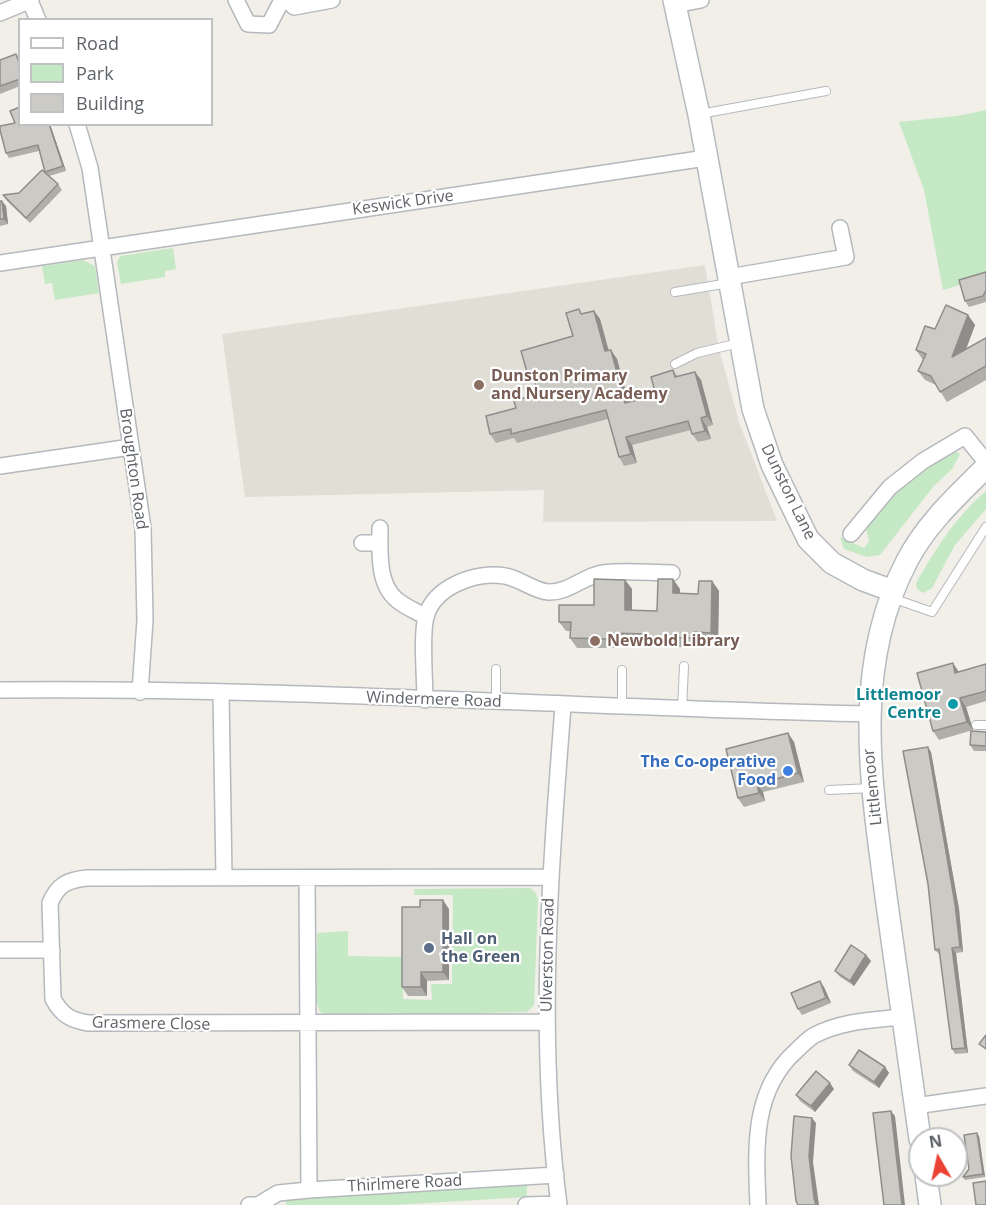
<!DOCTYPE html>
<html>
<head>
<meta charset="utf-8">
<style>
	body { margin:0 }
	#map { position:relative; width:986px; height:1205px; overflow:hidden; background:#f1efe8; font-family:"Open Sans",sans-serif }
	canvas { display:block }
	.legend { position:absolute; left:18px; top:18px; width:195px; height:108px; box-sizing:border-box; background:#fff; border:2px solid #bfc1c3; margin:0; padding:8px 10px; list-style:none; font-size:18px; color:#5f6368 }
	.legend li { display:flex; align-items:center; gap:12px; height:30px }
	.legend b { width:30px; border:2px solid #bfc1c3 }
	.north { position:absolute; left:908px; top:1127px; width:60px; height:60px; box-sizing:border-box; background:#fff; border:2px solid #bfc1c3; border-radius:50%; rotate:351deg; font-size:16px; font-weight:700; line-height:24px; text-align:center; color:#5f6368 }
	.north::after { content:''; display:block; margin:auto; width:21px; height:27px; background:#ea4335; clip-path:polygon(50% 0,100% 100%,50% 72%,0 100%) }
</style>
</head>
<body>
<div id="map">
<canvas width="986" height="1205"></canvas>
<ul class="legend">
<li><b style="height:8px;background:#fff"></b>Road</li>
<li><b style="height:16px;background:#c5e8c5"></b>Park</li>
<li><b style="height:16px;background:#cccac5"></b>Building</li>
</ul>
<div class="north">N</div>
</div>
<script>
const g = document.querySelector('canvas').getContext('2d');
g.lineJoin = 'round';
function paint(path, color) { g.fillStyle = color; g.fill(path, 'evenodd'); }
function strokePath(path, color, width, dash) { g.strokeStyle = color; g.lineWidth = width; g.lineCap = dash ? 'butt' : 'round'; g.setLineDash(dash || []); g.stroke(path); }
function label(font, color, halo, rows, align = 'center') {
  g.font = font + ' "Open Sans",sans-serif'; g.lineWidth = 4.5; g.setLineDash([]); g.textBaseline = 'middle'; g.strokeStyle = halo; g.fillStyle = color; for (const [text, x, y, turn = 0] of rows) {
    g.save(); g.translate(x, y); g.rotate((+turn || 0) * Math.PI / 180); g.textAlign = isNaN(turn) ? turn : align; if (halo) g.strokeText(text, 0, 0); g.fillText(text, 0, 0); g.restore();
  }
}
const education = new Path2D(`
	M705,265l14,84 20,73 38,99 -234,1 1,-32 -299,7 -23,-163z`);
const green = new Path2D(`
	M986,110v167l-43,13 -19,-100 -25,-68 58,-6z
	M173,248l3,21 -11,2v6l-44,7 -4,-22 3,-6z
	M83,260l12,6 4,27 -44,7 -3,-17 -7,1 -3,-18z
	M957,452l3,2 -8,15 -19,18 -53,68 -13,2 -23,-8 -4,-12 24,11 5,-7 -3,-13c25,-29 52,-64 91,-76z
	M986,491v18l-31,36 -23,43 -9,5 -6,-4 -1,-6c20,-34 40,-67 70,-92z
	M530,888l5,4 3,7 -4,106 -7,7 -199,4 -8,-4 -4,-12 1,-67 31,-2v25l55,1v42l29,1 -1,-16h21l1,-89h-39l1,-6z
	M527,1184v13l-133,8h-108v-6z`);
const lane = new Path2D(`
	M700,114l126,-23
	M675,292l54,-9
	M675,364l22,-11 42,-10
	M892,598l40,14 54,-85
	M496,669v32
	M622,706v-36
	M682,710l2,-44
	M976,725h10
	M829,790l43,-2`);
const street = new Path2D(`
	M236,0l12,24 21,1 13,-25
	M287,0l7,7 38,-7
	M30,1l8,19
	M675,5l26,-5
	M0,13l31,-13
	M77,124l13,44 53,360 2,92 -5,72
	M0,263l706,-105
	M729,277l117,-20 -6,-29
	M0,466l131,-19
	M380,528c0,23 -3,56 17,72 8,7 19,11 29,17
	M851,534l39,-47 33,-26 42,-25 21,26
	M362,543h18
	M0,690c290,-3 579,18 869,24
	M221,694l3,183
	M425,700c0,-19 -4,-66 1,-83 8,-31 51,-46 79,-41 14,2 29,15 43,16 21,1 35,-16 55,-19 22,-3 47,0 69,0
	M307,878l2,312
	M0,950h52
	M546,1022l-458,1c-18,-3 -26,-8 -35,-24l-3,-96c8,-19 18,-23 37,-25l463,-1
	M915,1106l71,-10
	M249,1205h9l20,-12 31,-3 247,-15
	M526,1205l33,-1
	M559,1205c-22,-169 -9,-330 4,-499
	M758,1205c-2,-54 -7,-114 38,-154 5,-5 11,-11 17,-15 27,-15 59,-16 89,-19`);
const secondary = new Path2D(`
	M674,0l25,115 54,294 19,56 36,74 24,24 31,17 30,11
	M920,1139c-11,-78 -22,-156 -33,-235 -15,-115 -37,-235 20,-343 19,-37 50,-65 79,-94
	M926,1175l4,30`);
const wall = new Path2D(`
	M20,58v28l-20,8v-34z
	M20,124h30l16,47 -17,5 9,8 4,6 -32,33 -23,-22 -4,-6 16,-2 28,-18 -2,-3 -6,-21 -30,7 -3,-5z
	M0,201l6,5 2,18 -8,2z
	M986,272v30l-17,5 -4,-6z
	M594,311l6,8 9,32 8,8 12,43 27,-7 17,-25 5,7 17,-5 6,8 12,45 -6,2 4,12 -13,3 -6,-8 -1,-4 -59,15 5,18 -13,3 -5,-9 -11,-38 -91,24 -3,-5 -18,5 -6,-9 26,-26 22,-14 -4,-14h-1l-6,-8 46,-36 10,-23z
	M968,315l7,10 -9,25 20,-12v42l-39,22 -11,-17 -11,-5 -7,-9 5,-11 -7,-10 19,-21z
	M625,580l7,9v21l25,1 23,-22v4l18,1 14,-13 7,10 -1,52 -17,-1v6l-49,-2 -2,-3h-36v5h-37l-7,-10v-7h-4l-7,-9 35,-17z
	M986,664v37l-20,6 7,23 -34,10 -6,-9z
	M986,732v19h-12l-4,-6z
	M788,733l6,9 10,40 -41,10 2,9 -21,6 -6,-9z
	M931,752l28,157 4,43 -7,1 12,100 -13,1 -3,-5 -12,-94 -5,-5z
	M449,909v71l-22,1v15h-19l-6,-9z
	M866,955l5,6 -17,25 -15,-10 -4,-5z
	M824,987l7,16 -29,12 -4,-6z
	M849,1065l36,2 4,6 -10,15 -26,-17z
	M834,1089l-19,23 -15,-11 -4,-6z
	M979,1136l6,41 -20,3 -2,-3 6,-8z`);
const shadedWall = new Path2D(`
	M49,124h1l16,47 -3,-5z
	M2,201l4,5 2,18 -4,-5z
	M594,311l6,8 11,41 -6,-9z
	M968,315l7,10 -16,42 -7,-10z
	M611,350l6,9 14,53 -6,-9z
	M695,372l6,8 12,45 -6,-9z
	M701,418l6,9 4,12 -6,-8z
	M626,437l6,8 5,18 -6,-9z
	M673,579l7,10v14l-7,-10z
	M625,580l7,9v31l-7,-10z
	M712,581l7,10 -1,52 -7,-10z
	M694,632l7,10v6l-7,-10z
	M608,633l6,10v5l-6,-9z
	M953,663l6,9 -4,1z
	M960,698l6,9 7,23 -6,-8z
	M788,733l6,9 10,40 -6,-9z
	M928,747l3,5 28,157 4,43 -3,-5z
	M757,784l6,8 2,9 -6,-8z
	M443,900l6,9v71l-6,-8z
	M952,948l4,5 12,100 -3,-5z
	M866,955l5,6 -17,25 -4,-5z
	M421,972l6,9v15l-6,-9z
	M820,981l4,6 7,16 -5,-5z
	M885,1067l4,6 -10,15 -5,-6z
	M830,1083l4,6 -19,23 -4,-6z
	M891,1111l4,5 10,89h-3z
	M812,1118l4,5 -3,39 6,43h-3l-2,-7 -5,-42z
	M977,1133l2,3 6,41 -2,-3z`);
const building = new Path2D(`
	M16,54l4,11v14l-20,7v-26z
	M20,107v17h29l14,42 -18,6 -7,-27 -32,8 -6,-23v-4l15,-3 -5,-12z
	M42,170l16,14 -32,34 -23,-23 16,-2z
	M0,201h2l2,18h-4z
	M986,272v18l-3,6 -18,5 -6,-21z
	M946,305l22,10 -16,42 34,-19v28l-46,26 -9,-16 -13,-5 8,-17 -10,-4 9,-24 10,3z
	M579,309l2,5 13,-3 11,40 6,-1 14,53 31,-8 -5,-18 22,-7 2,7 20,-5 12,44 -6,2 4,13 -13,3 -4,-13 -62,16 5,17 -12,3 -13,-47 -95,24v-5l-21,5 -4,-18 30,-8 -2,-7 24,-7 -6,-23 -5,1 -6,-21 52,-15 -7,-23z
	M594,579l31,1v30l32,1 1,-32h15v14l25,1 1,-13h13l-1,52 -17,-1v6l-49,-1v-3l-37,-1v6l-38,-1 1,-16h-12v-17h35z
	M953,663l2,10 31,-9v27l-26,7 7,24 -34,9 -16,-58z
	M971,731l15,1v14l-16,-1z
	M788,733l10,40 -41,11 2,9 -21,5 -12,-49z
	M928,747l27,157 5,43 -8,1 13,100 -13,1 -13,-100 -4,1 -7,-66 -25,-133z
	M420,900h23v72h-22v15h-19v-80h18z
	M851,945l15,10 -16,26 -15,-10z
	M820,981l6,17 -28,11 -7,-16z
	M986,1035v14l-7,-5z
	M859,1050l26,17 -11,15 -25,-17z
	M816,1071l14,12 -19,23 -15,-11z
	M891,1111l11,94h-18l-11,-92z
	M794,1116l18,2 -3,38 5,42 2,7h-18l-2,-4 -5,-45z
	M977,1133l6,41 -20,3 6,-8 -5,-34z
	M986,1181v24h-10l-3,-22z`);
const markers = [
	[479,385,6,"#8d6e63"],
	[595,641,6,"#8d6e63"],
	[953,704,6,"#0f9aa8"],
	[788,771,6,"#3f7fe0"],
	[429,948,6,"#5c6f8a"]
];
const streetNames = [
	["Keswick Drive",403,203,-8],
	["Broughton Road",133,469,82],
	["Dunston Lane",788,492,64],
	["Windermere Road",434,700,2],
	["Littlemoor",873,787,-96],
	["Ulverston Road",548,955,-89],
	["Grasmere Close",151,1024,1],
	["Thirlmere Road",405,1184,-3]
];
const educationNames = [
	["Dunston Primary",491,376],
	["and Nursery Academy",491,394],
	["Newbold Library",607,641]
];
const cultureNames = [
	["Littlemoor",941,695],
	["Centre",941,713]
];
const shopNames = [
	["The Co-operative",776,762],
	["Food",776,780]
];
const serviceNames = [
	["Hall on",441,939],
	["the Green",441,957]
];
paint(education, '#e1ded6');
paint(green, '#c5e8c5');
strokePath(lane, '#b5b8bc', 10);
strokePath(street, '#b5b8bc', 18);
strokePath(secondary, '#b6babf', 24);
strokePath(lane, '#fff', 8);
strokePath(street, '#fff', 15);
strokePath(secondary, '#fff', 21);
paint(wall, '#afaea9');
paint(shadedWall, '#8f8d8a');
paint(building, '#cccac5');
strokePath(building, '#8f8d8a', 1.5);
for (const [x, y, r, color] of markers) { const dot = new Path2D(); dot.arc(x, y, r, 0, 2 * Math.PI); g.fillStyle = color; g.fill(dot); strokePath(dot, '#fff', 2); }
label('16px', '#5f6368', '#fff', streetNames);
label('bold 16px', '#785e54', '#fff', educationNames, 'left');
label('bold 16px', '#0d838f', '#fff', cultureNames, 'right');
label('bold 16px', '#366cbe', '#fff', shopNames, 'right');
label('bold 16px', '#4e5e75', '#fff', serviceNames, 'left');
</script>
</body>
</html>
